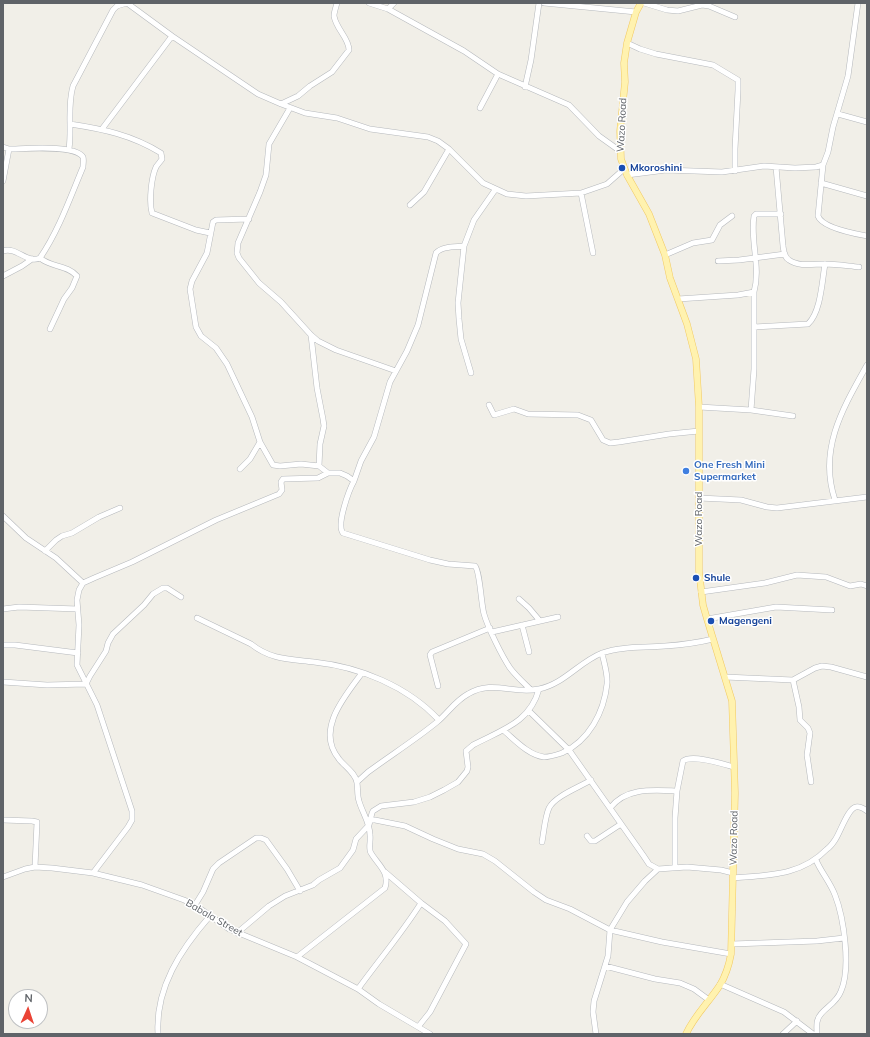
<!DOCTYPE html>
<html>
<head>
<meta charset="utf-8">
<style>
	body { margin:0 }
	#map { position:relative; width:870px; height:1037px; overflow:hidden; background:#f1efe8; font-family:Mulish,sans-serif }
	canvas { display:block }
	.frame { position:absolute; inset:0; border:4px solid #5f6368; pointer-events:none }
	.north { position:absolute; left:8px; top:989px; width:40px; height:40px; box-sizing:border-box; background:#fff; border:1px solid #bfc1c3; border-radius:50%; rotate:3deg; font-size:11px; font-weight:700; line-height:16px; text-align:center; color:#5f6368 }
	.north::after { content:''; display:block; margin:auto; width:14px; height:18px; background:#ea4335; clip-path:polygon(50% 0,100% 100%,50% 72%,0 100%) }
</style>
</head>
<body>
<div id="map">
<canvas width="870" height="1037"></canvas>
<div class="frame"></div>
<div class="north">N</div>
</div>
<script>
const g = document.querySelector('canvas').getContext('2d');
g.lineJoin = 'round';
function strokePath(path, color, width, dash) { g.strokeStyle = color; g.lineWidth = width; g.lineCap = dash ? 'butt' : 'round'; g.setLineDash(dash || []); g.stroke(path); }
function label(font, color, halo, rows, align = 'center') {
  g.font = font + ' Mulish,sans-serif'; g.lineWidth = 3; g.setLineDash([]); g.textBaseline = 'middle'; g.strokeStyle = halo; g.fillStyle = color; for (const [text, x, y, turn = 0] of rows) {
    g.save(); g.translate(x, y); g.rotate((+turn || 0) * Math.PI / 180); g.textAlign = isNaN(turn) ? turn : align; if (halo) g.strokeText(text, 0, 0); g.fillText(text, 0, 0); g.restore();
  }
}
const minor = new Path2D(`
	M127,3l45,33 86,58 23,10 24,9 32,5 33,11 58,8 10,4 11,8 34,34 24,11 19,2 55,-3 26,-9 17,-15
	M369,3l19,6 76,42 34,23 71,31 30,31 21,15
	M544,3l92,9
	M644,3l23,7 11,1 24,-6 7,1 26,11
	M388,9l6,-6
	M627,43l13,6 16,5 57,11 25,15v10l-3,59v22
	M525,87l6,-27 8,-57
	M281,104l17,-8 12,-10 22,-14 17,-22c0,-12 -13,-21 -15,-34 0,-4 2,-9 3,-13
	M290,108l-21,36 -3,31 -6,17 -22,51 -1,10 2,5 20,25 22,19 30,33 7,6 18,9 60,21
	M480,108l18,-34
	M838,114l29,8
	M70,124c33,5 62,11 91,29l1,6c-2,3 -4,5 -6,8 -5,11 -7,35 -4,46l44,17 14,3
	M102,129l70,-93
	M3,147l6,2c14,0 66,-5 74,8 1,3 0,7 0,10 -13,31 -24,63 -43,91 -13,6 -24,-12 -37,-7
	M69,149c3,-21 -2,-42 4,-63l40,-76 4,-4 10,-3
	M823,165l-5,51c4,12 38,18 49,20
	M776,167l7,79c1,6 1,11 6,14 10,7 24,4 35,4 12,0 24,2 35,3
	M627,175l39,-5 56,2 42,-6 31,2 21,-1 7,-2 5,-13 5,-25 15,-51 10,-73
	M3,181l6,-32
	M821,183l46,13
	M581,193l12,60
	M410,205l14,-13 25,-43
	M249,219l-33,1 -3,2 -6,31 -15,28 -2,8 6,38 5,9 15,12 11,16 25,53 8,25 13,23 7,1 21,-2 18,2
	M665,255l28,-12 19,-3 8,-15 12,-9
	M40,258c10,9 28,7 37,18l-5,12 -8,11 -14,30
	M718,261l21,-1 46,-6
	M3,276l19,-10 10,-7
	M678,299l60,-4 16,-3c7,-25 -4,-51 0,-76l2,-2h25
	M754,327l54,-3c13,-12 14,-43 17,-60
	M311,335l6,53 6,31 1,7 -4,18 -1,22 9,7
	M471,373l-10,-34 -2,-20 -1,-16 6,-57 10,-26 21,-30
	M489,405l5,10 20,-6 14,5 50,1 13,5 12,20 7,3 9,-1 50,-8 30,-3
	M699,407l52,3 42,6
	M751,410l3,-41v-77
	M240,469l10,-10 10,-17
	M354,481l7,-20 13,-24 16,-55 17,-31 11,-26 18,-72c6,-7 19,-6 28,-7
	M699,498l42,2 26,7 10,1 90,-11
	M835,500c-17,-51 8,-92 32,-135
	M3,516l23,22 30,20 27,25
	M45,551l11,-11 6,-4 10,-3 27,-16 21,-9
	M701,592l64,-9 32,-8 29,2 24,9 11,-2 6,2
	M519,599l10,9 11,13
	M3,609l16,-2 59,2
	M197,618l54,26c20,16 39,15 63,18 46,5 93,24 125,58
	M707,619l69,-12 56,3
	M522,625l7,27
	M492,632l66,-15
	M3,645h12l63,8
	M725,677l68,3 22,-12 7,-2 9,1 36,10
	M793,680l6,27 1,13 8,8 2,5 -3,22 4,27
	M3,682l44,3 39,-1 4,-8 16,-25 2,-8 5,-9 31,-29 9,-11 10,-6h4l14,9
	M438,686l-8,-31 2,-3 58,-24
	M529,711l40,39 74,105 6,9 9,5 29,-2 34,3 12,3
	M503,730c11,9 25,25 41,27 6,0 12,-2 18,-4 27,-12 42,-41 45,-69 1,-10 -3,-21 -5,-31
	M357,782l11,-10c23,-17 47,-32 69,-50 11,-9 18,-21 31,-28 25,-15 45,1 71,-5 25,-5 40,-27 63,-36 20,-7 42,-5 63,-7 16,-1 32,-3 48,-7
	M610,808c16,-21 43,-18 67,-17
	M370,819l35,7 28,13 25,10 25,5 12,7 39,31 12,8 24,9 40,21 52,12 69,12
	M3,820l29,1 5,1 -2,45
	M587,836l4,5h4l26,-17
	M542,842c2,-11 3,-25 7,-34 6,-12 31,-21 42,-28
	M816,860c5,12 14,22 19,35 9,23 16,73 6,96 -5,14 -20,18 -23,28 -2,4 -1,10 -1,15
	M675,867v-49l2,-27 6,-30c9,-7 40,3 51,6
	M93,873l35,-46 4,-7v-9l-35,-106 -20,-40 2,-40 -2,-25 2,-10 4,-7 11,-5 38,-16 84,-42 63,-26 3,-4 -1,-8 2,-3 35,-1 10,-5h12l7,3 7,5c-5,9 -18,44 -11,52l87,27 18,4 27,2c5,5 6,38 9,48 4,14 18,42 26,54 6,8 14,15 21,22
	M3,877l22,-8 10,-2 17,1 41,5 49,12 42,15 11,5 34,24 68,28 61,32 21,15 51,30
	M733,878c35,-3 68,-2 94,-29 3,-2 6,-6 8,-9 5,-7 13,-32 21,-33 4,-1 8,2 11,4
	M195,905l8,-13 10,-23 6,-6 37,-25h5l5,2 21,29 13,22
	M237,933l32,-27 16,-10 28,-11 6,-5 21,-12 13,-18 3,-11 13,-14 3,-12 1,-2 8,-5 33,-4 16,-5 14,-7 14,-8 9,-11 1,-4 -2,-16 7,-6c28,-15 57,-22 66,-56
	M732,944l85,-3 27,-3
	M297,957l88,-69c5,-16 -7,-23 -14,-35 -3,-4 0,-12 -1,-18 0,-12 -8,-23 -11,-34 -2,-6 -1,-12 -2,-18 -1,-10 -13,-17 -18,-24 -24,-29 6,-63 23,-86
	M605,966l50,13 25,4 14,6 15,11
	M720,984l64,28 29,22
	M358,989c21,-29 44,-56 63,-86l-36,-31
	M418,1027l12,-15 36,-68 -21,-23 -24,-18
	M158,1034c-3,-46 23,-85 52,-118
	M596,1034l-3,-22 1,-11 14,-45 2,-26 17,-28 18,-21 13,-12
	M783,1034l14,-13`);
const major = new Path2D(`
	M641,3l-5,9 -9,31 -3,20 1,19 -5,49 1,28 6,16 22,39 16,41 5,23 17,46 9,35 3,48v164l4,34 4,14 25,82 3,92 -4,161c-2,11 -5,21 -11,31 -11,17 -26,31 -34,49`);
const markers = [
	[622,168,4,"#1a4fb4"],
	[686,471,4,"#3f7fe0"],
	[696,578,4,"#1a4fb4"],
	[711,621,4,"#1a4fb4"]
];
const streetNames = [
	["Wazo Road",622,125,-87],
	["Wazo Road",699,519,-90],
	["Wazo Road",734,838,-89],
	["Babala Street",214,918,30]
];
const transitNames = [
	["Mkoroshini",630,168],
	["Shule",704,578],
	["Magengeni",719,621]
];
const shopNames = [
	["One Fresh Mini",694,465],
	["Supermarket",694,477]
];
strokePath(minor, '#b5b8bc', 6);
strokePath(major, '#f2c960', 7);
strokePath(minor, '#fff', 5);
strokePath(major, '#fff2af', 6);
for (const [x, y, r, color] of markers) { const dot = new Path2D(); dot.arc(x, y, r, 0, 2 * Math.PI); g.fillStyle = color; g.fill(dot); strokePath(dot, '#fff', 1.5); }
label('10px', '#5f6368', '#fff', streetNames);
label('bold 10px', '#164399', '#fff', transitNames, 'left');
label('bold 10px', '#366cbe', '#fff', shopNames, 'left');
</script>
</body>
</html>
